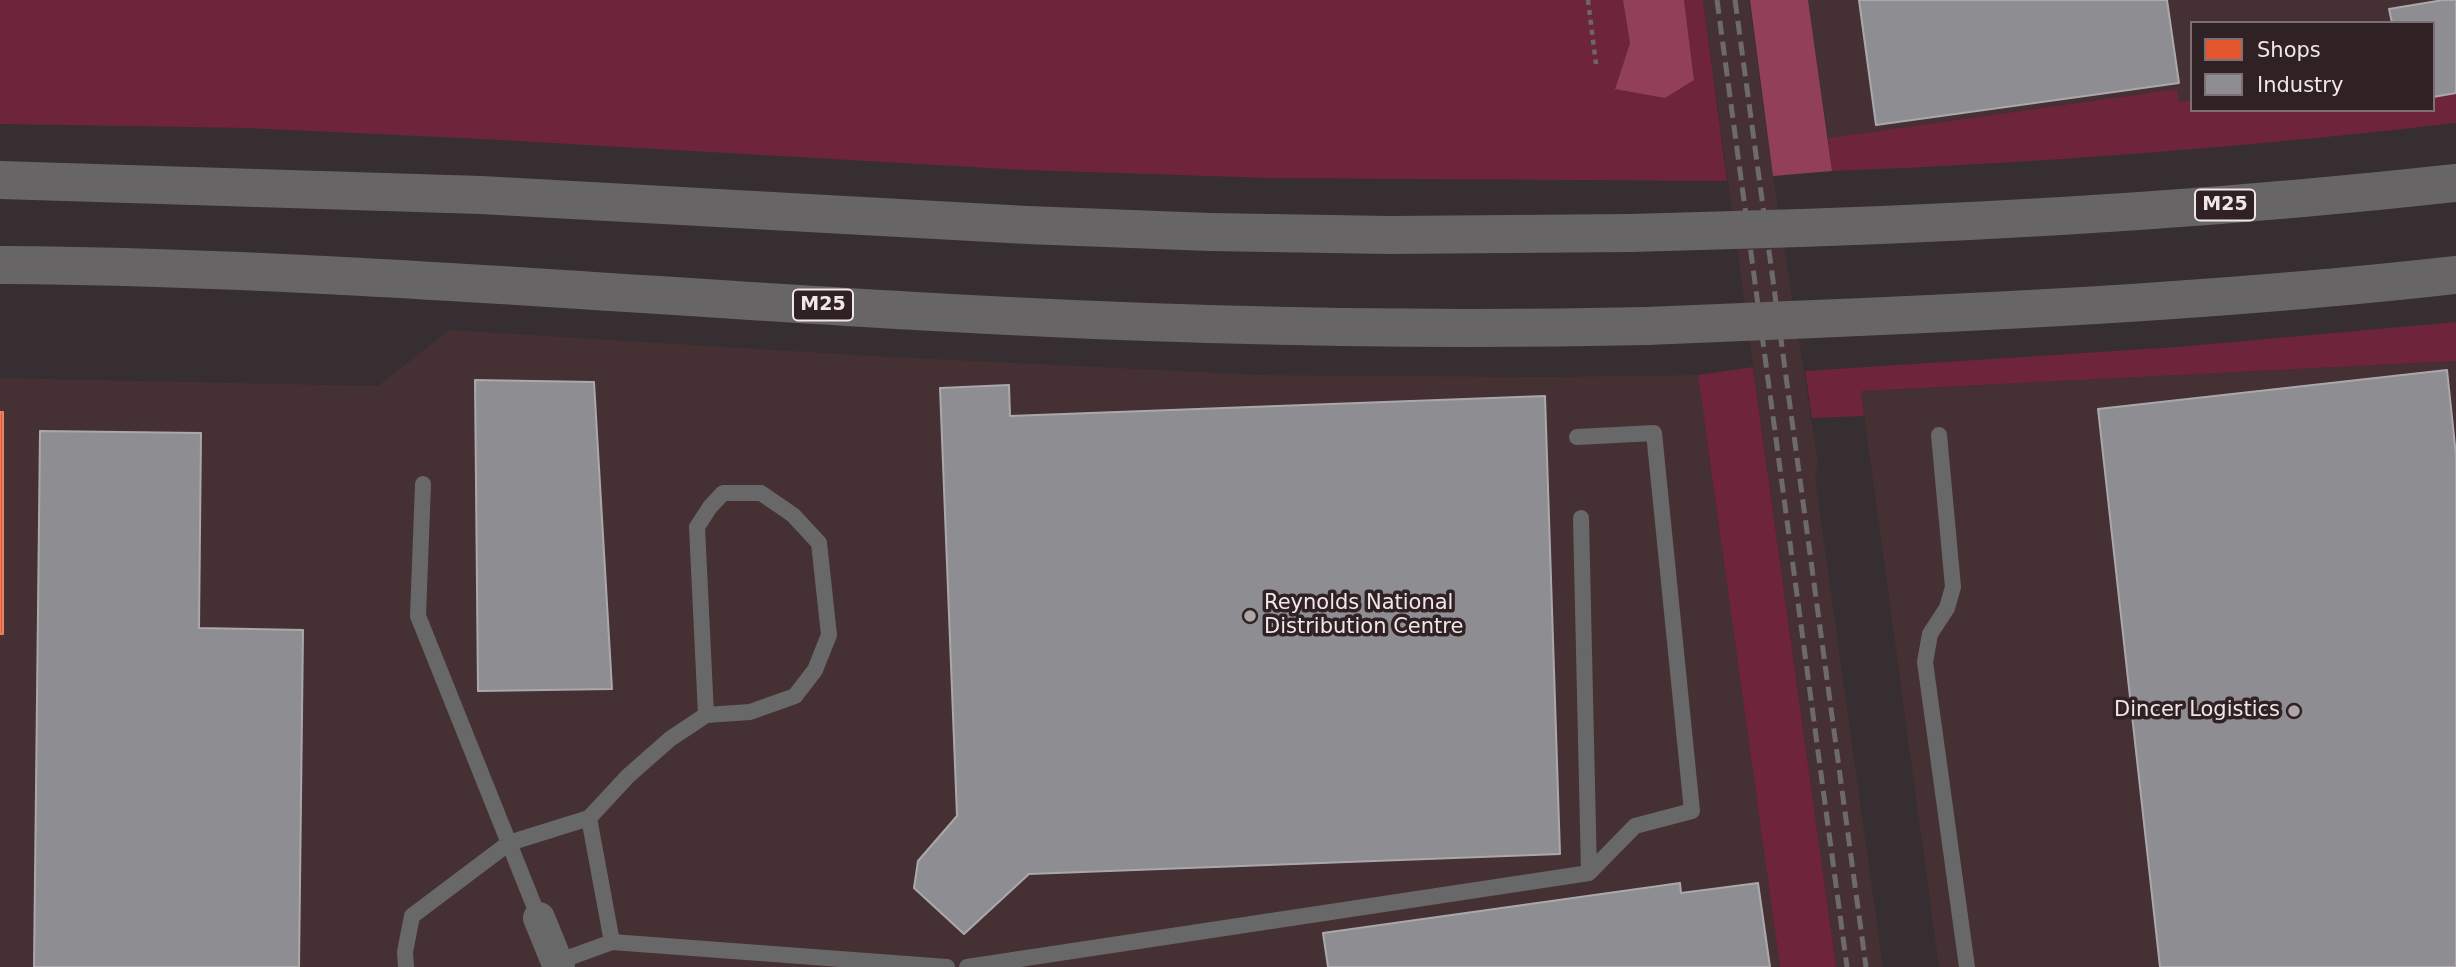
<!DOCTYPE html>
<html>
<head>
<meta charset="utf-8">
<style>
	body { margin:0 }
	#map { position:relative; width:2456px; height:967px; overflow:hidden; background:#362e30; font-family:"DejaVu Sans",sans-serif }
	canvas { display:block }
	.legend { position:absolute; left:2190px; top:21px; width:245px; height:91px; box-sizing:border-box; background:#302124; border:2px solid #7d7072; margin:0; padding:9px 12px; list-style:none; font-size:21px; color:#f1e6e8 }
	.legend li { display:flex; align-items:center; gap:14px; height:35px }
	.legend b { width:35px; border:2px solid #7d7072 }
</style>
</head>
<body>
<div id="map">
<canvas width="2456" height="967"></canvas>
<ul class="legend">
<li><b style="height:19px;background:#e4572e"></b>Shops</li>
<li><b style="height:19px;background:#8d8d92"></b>Industry</li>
</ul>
</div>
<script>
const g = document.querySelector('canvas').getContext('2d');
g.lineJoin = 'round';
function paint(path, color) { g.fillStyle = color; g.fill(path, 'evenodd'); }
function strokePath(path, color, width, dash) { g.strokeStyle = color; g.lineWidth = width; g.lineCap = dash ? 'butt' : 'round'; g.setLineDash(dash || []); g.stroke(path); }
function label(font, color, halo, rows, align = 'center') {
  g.font = font + ' "DejaVu Sans",sans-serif'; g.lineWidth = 7; g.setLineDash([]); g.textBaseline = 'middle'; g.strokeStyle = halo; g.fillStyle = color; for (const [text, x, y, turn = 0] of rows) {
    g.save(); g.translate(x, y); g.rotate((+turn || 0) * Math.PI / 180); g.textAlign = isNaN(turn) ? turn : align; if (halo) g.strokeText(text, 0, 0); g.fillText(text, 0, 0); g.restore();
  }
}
const built = new Path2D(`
	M1703,0h46l24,176 45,286 -3,16 68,489h-47z
	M1808,0h648v93l-23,4v-74h-241v77l-13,2 -3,-13 -348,49z
	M449,330l424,26 388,19 284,2 153,-2 82,592h-1780v-589l378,8z
	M2456,361v606h-517l-78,-576z`);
const green = new Path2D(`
	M0,0h1623l7,43 -15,45 79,-9 -10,-79h19l24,181 -456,-3 -247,-8 -542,-31 -235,-11 -247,-4z
	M2177,89l2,13 13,-2v10h241v-13l23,-4v30c-207,24 -415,40 -624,48l-4,-33z
	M2456,322v39l-595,30 3,25 -52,2 -7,-47 372,-24z
	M1753,367l83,600h-56l-82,-592z`);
const forest = new Path2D(`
	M1623,0h61l10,80 -29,18 -50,-9 15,-46z
	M1750,0h58l24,171 -59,5z`);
const shops = new Path2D(`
	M0,412h3v222h-3z`);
const industry = new Path2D(`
	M1859,0h308l12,83 -303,42z
	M2443,0h13v93l-23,4v-74h-41l-3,-14z
	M2447,370l9,85v512h-296l-62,-558z
	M475,380l119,2 18,307 -134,2z
	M1009,385l1,31 535,-20 15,458 -531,20 -65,60 -50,-46 4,-27 39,-45 -17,-428z
	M40,431l161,2 -2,195 104,2 -4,337h-265z
	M1680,883l1,10 77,-10 12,84h-442l-5,-34z`);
const path = new Path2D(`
	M1588,0l8,64`);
const service = new Path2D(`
	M1939,435l14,152 -6,21 -17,26 -5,28 42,305
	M423,484l-5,132 121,302
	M1581,518l8,355
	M589,818l23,124 335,25
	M557,962l55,-20
	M406,967l-1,-15 7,-36 97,-73 80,-25 39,-42 42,-37 36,-24 44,-3 45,-16 20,-26 14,-35 -10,-92 -26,-28 -32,-22h-38l-13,14 -13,20 9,188
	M967,967l622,-94 46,-47 57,-15 -38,-378 -77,4`);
const minor = new Path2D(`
	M539,918l20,49`);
const motorway = new Path2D(`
	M0,180l481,15 546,30 183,7 180,3 242,-2
	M1801,228c219,-7 437,-21 655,-45
	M0,265c318,2 634,31 951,48 233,13 463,18 696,13
	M1815,319c214,-9 428,-20 641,-44`);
const rail = new Path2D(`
	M1717,0l130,967
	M1735,0l131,967`);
const motorwayBridge = new Path2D(`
	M1632,233l169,-5
	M1647,326l168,-7`);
const markers = [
	[1250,616,7,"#b0a6a8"],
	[2294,711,7,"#b0a6a8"]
];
const shields = [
	[2225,205,60],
	[823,305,60]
];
const shieldNames = [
	["M25",2225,205],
	["M25",823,305]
];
const poiNames = [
	["Reynolds National",1264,604],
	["Distribution Centre",1264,628],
	["Dincer Logistics",2280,711,"right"]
];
paint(built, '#453034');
paint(green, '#6e253b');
paint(forest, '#924057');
paint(shops, '#e4572e');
strokePath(shops, '#e88266', 2);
paint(industry, '#8d8d92');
strokePath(industry, '#aba8ac', 2);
strokePath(path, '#6a6869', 4.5, [5, 5]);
strokePath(service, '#696869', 16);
strokePath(minor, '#696869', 32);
strokePath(motorway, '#686567', 38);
strokePath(rail, '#6d6a6c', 5, [14, 7]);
strokePath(motorwayBridge, '#686567', 38);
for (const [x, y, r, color] of markers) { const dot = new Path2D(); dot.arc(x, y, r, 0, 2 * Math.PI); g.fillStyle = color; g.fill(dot); strokePath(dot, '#302124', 2.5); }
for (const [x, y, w] of shields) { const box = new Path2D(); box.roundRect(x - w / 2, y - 15.5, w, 31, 5); g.fillStyle = '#302124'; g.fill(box); strokePath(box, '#f1e6e8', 2); }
label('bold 19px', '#f1e6e8', null, shieldNames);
label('21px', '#f1e6e8', '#302124', poiNames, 'left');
</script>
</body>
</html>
